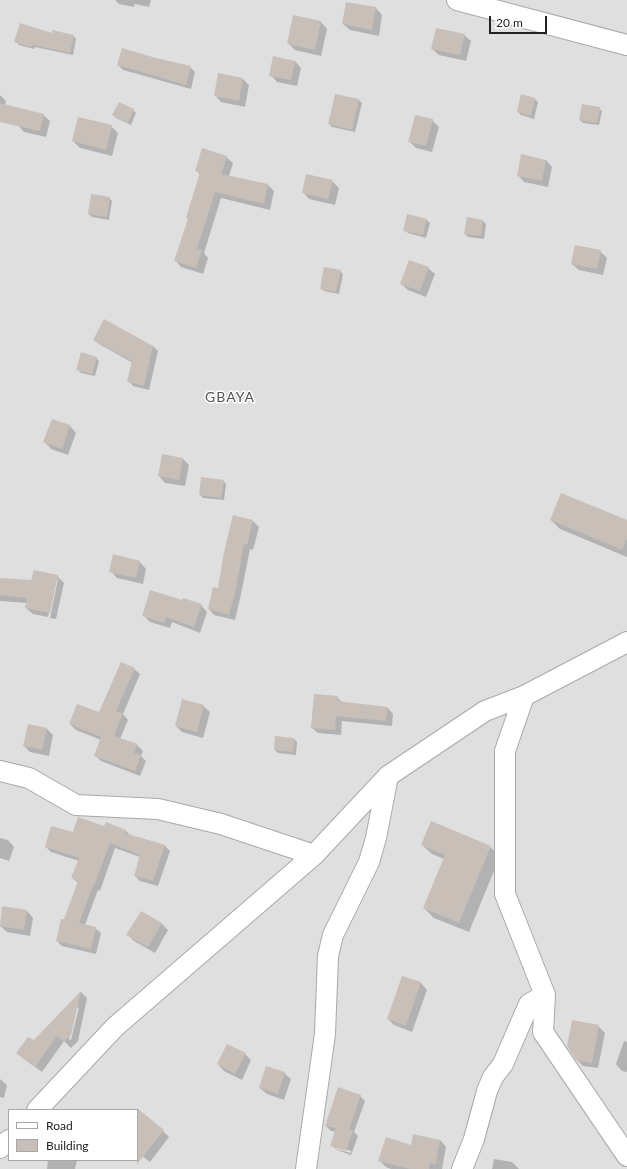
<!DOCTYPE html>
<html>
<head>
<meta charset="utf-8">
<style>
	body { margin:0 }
	#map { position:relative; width:627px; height:1169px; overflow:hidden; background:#f2efe9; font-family:Lato,sans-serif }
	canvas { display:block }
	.legend { position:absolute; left:8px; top:1109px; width:130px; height:52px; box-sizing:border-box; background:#fff; border:1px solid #a7a7a7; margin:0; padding:5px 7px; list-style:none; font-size:12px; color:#222 }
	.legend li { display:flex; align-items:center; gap:8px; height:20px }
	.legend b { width:20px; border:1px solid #a7a7a7 }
	.scale { position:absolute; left:489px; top:16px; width:58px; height:18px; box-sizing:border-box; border:2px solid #222; border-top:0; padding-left:5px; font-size:12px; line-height:14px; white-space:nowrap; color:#222; -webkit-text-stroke:3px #fff; paint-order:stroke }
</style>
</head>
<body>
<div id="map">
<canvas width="627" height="1169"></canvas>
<ul class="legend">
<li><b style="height:5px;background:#fff"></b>Road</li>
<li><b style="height:11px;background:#c7bfb8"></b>Building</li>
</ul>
<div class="scale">20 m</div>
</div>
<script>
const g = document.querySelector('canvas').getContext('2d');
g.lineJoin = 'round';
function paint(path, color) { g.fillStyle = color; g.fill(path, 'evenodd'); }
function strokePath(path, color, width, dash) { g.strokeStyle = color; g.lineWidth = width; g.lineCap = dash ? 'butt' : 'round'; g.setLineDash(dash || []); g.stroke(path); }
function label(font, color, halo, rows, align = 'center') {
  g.font = font + ' Lato,sans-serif'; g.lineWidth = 3; g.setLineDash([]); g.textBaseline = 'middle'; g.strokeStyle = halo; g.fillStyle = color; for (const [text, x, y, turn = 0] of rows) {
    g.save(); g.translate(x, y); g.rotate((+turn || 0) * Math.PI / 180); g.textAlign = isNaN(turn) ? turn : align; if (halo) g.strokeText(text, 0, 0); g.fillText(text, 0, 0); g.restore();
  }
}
const residential = new Path2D(`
	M0,0h627v1169h-627zM9,1110h128v50h-128z`);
const shadow = new Path2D(`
	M115,0h36l-2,7 -14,-3 -1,3 -15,-3z
	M347,3l29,5 6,7 -3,21 -29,-6 -7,-6z
	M294,17l27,5 6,7 -6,27 -26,-6 -7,-7z
	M53,34l20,2 3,3 -3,16 -38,-8 -1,2 -15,-4 -3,-3z
	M464,35l7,6 -5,20 -27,-6 -7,-6z
	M155,59l35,8 5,5 -4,17 -68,-19 -5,-5z
	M295,61l6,7 -4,18 -20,-4 -6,-7z
	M219,74l24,5 6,6 -4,22 -24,-5 -6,-7z
	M0,95l6,6 -4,17h-2z
	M535,99l3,3 -4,17 -13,-4 -3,-3z
	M359,100l3,3 -7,29 -23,-5 -3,-3z
	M599,108l3,3 -3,14 -16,-2 -3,-3z
	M133,110l3,3 -5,12 -15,-7 -3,-3z
	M43,115l7,6 -4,16 -22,-5 -6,-7z
	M432,120l7,7 -7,25 -16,-4 -7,-7z
	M111,126l7,7 -6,23 -32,-8 -7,-7z
	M226,157l7,6 -4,13 39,9 6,6 -4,19 -49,-12 -17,55 4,5 -5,16 -22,-7 -6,-7 14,-40 11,-46 -4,-4z
	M546,160l6,7 -4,20 -24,-5 -6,-7z
	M332,181l7,7 -4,17 -26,-6 -6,-7z
	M109,198l3,3 -3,19 -17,-3 -3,-3z
	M427,220l3,3 -4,15 -18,-5 -3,-3z
	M483,221l3,3 -2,15 -16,-2 -3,-3z
	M600,251l7,7 -4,17 -24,-5 -7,-6z
	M428,268l7,6 -9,23 -18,-7 -7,-6z
	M340,271l3,3 -4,20 -15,-3 -3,-3z
	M94,340l59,6 5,5 -9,39 -16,-4 -4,-5 4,-18 -34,-19z
	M96,358l3,3 -4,15 -14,-3 -3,-3z
	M52,420l18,6 6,7 -8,22 -17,-6 -6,-7z
	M183,459l6,6 -4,21 -20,-3 -6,-7z
	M223,481l3,3 -2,16 -21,-2 -3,-3z
	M551,520l76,1v36l-67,-28z
	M253,521l6,6 -6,23 -3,-1 -10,50 -5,21 -21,-5 -5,-6z
	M114,556l26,6 6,7 -3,15 -26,-6 -6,-7z
	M57,576l7,7 -8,36 -6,-1 8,-39h-2l-8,38 -15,-3 -7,-6 1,-5 -27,-2v-22l32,2z
	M201,605l6,7 -7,21 -28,-11 -2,6 -20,-6 -7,-7z
	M134,669l6,5 -17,40 5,6 -8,19 17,6 6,6 -2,5 5,5 -6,15 -39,-15 -5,-5 5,-16 -25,-10 -6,-6 30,-10z
	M337,697l6,6 45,5 5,6 -1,12 -50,-5 -1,14 -23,-2 -6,-5z
	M203,706l7,6 -7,26 -21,-6 -6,-6z
	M46,728l7,7 -4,21 -19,-4 -6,-6z
	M294,739l3,3 -1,13 -18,-2 -3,-3z
	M105,827l21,4 5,5 34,10 5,5 -12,35 -18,-5 -5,-5 5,-19 -25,-9 -15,43 -2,-1 -13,35 10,3 6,5 -5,21 -34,-8 -5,-5 21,-58 -5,-5 6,-17 -28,-9 -5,-5 27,-13z
	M0,838l8,2 6,7 -5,14 -9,-3z
	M422,845l68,2 10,9 -31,76 -35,-14 -10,-10 20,-49 -12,-5z
	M27,911l6,7 -3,18 -23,-4 -7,-6z
	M141,912l21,12 6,6 -13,23 -21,-12 -6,-6z
	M403,977l18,6 6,7 -15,42 -18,-7 -6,-6z
	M81,992l6,6 -9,43 -7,7 -7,-7 -22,31 -18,-13 -6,-6 16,-11zM79,1007l-8,33 -2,-1 7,-30z
	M598,1026l7,7 -7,35 -15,-2 -7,-7z
	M624,1041l3,1v30l-5,-1 -6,-7z
	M245,1054l6,6 -9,20 -18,-9 -6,-7z
	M284,1073l7,6 -7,21 -17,-6 -7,-6z
	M0,1079l7,6 -3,13 -4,-1z
	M360,1096l5,5 -11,31 4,4 -7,19 -14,-5 -5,-5 4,-13 -5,-1 -5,-5zM336,1147l15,4v2l-15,-4z
	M137,1118l26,13 6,6 -19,25 -13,-10z
	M440,1140l6,7 -4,22h-51l-5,-2 -6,-6 31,-14z
	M494,1159l18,3 7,7h-27z
	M48,1160h29l-2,9h1h-29z`);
const building = new Path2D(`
	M346,2l30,5 -4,23 -30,-6z
	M293,15l28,6 -6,29 -28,-6z
	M20,23l32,10v-3l22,5 -4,18 -38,-8 -1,2 -17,-5z
	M436,28l29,6 -5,21 -29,-6z
	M122,48l34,10 35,8 -5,19 -69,-20z
	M273,56l22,5 -4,19 -22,-4z
	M218,73l25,5 -4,23 -25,-5z
	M335,94l24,5 -7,31 -24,-6z
	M521,94l14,4 -4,18 -14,-4z
	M119,102l15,7 -6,14 -16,-8z
	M0,103l44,11 -4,17 -40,-9z
	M582,104l18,3 -3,16 -18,-3z
	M415,115l18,4 -7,27 -18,-4z
	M78,117l34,8 -6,25 -34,-9z
	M202,148l25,8 -6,18 47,10 -4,20 -49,-12 -18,57 5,1 -6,18 -22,-7 14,-42 -2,-1 14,-46 -5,-1z
	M521,154l25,6 -4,21 -25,-5z
	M306,174l27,6 -5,19 -26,-6z
	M91,194l19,3 -3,20 -19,-3z
	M407,214l20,5 -4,16 -20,-4z
	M467,217l16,3 -2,16 -17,-2z
	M575,245l26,5 -4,19 -26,-5z
	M409,260l20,7 -9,24 -20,-7z
	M324,267l17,3 -5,22 -16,-3z
	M104,319l49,27 -9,40 -17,-4 5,-21 -39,-21z
	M81,352l16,5 -5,17 -16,-4z
	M52,419l18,6 -8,24 -19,-7z
	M162,454l21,4 -4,22 -21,-4z
	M201,477l23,3 -3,18 -22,-3z
	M561,493l66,27v19l-5,11 -72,-30z
	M233,515l20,5 -6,25 -3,-1 -9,49 -6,22 -21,-6 5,-22 5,1 6,-36z
	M113,554l27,7 -4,17 -27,-6z
	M34,570l24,5 -8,38 -25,-5 2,-10 -27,-3v-17l31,2z
	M150,590l32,10 1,-2 19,6 -8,23 -28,-10 -2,6 -22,-7z
	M121,662l14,6 -19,43 7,2 -9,23 24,8 -4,9 7,2 -6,16 -41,-15 7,-19 -32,-13 8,-20 22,8z
	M314,694l24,2 -1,5 51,6 -2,14 -50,-5 -1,14 -24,-2z
	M182,699l22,6 -7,27 -22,-6z
	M28,724l19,4 -5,22 -19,-4z
	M275,736l19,2 -1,14 -19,-2z
	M78,817l26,9 2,-4 20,8 -1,3 40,12 -12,36 -19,-5 6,-21 -30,-12 -16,43h-1l-14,37 17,4 -5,22 -35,-8 5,-22h3l14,-38 -7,-3 8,-20 -34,-11 6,-21 22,6z
	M431,821l60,25 -32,77 -36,-15 22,-53 -24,-10z
	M2,906l25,4 -3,20 -24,-4z
	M141,911l21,12 -14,24 -22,-12z
	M402,976l19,6 -15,44 -19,-7z
	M81,991l-10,44 -7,7 -7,-6 -22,31 -19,-14 12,-16 6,3z
	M572,1020l27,5 -7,38 -16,-3 -9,-14z
	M227,1044l19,9 -11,21 -18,-10z
	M266,1066l19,6 -7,22 -19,-6z
	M338,1087l23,8 -12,34 4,1 -7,21 -16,-5 6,-18 -11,-2z
	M137,1108l27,22 -27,34z
	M413,1134l27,6 -4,24 -6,-1 -1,6h-19l-32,-8 8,-24 25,8z`);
const minor = new Path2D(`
	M457,0l170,45
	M524,696l-19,55v143l40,101 -2,37 84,124
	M0,771l29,7 47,27 82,4 63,15 93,31
	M37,1110l78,-83 199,-172 74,-79 97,-65 39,-15 103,-54
	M0,1148l9,-8
	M306,1169l19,-135 3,-78 5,-21 36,-73 7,-24 12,-62
	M462,1169l12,-30 13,-48 6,-14 10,-13 26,-60 16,-9`);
const neighbourhoodNames = [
	["GBAYA",230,397]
];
paint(residential, '#e0dfdf');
paint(shadow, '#0003');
paint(building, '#c7bfb8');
strokePath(minor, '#a9a9a9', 22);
strokePath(minor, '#fff', 20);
g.letterSpacing = '1px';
label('14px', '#555', '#fff', neighbourhoodNames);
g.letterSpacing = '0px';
</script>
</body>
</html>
